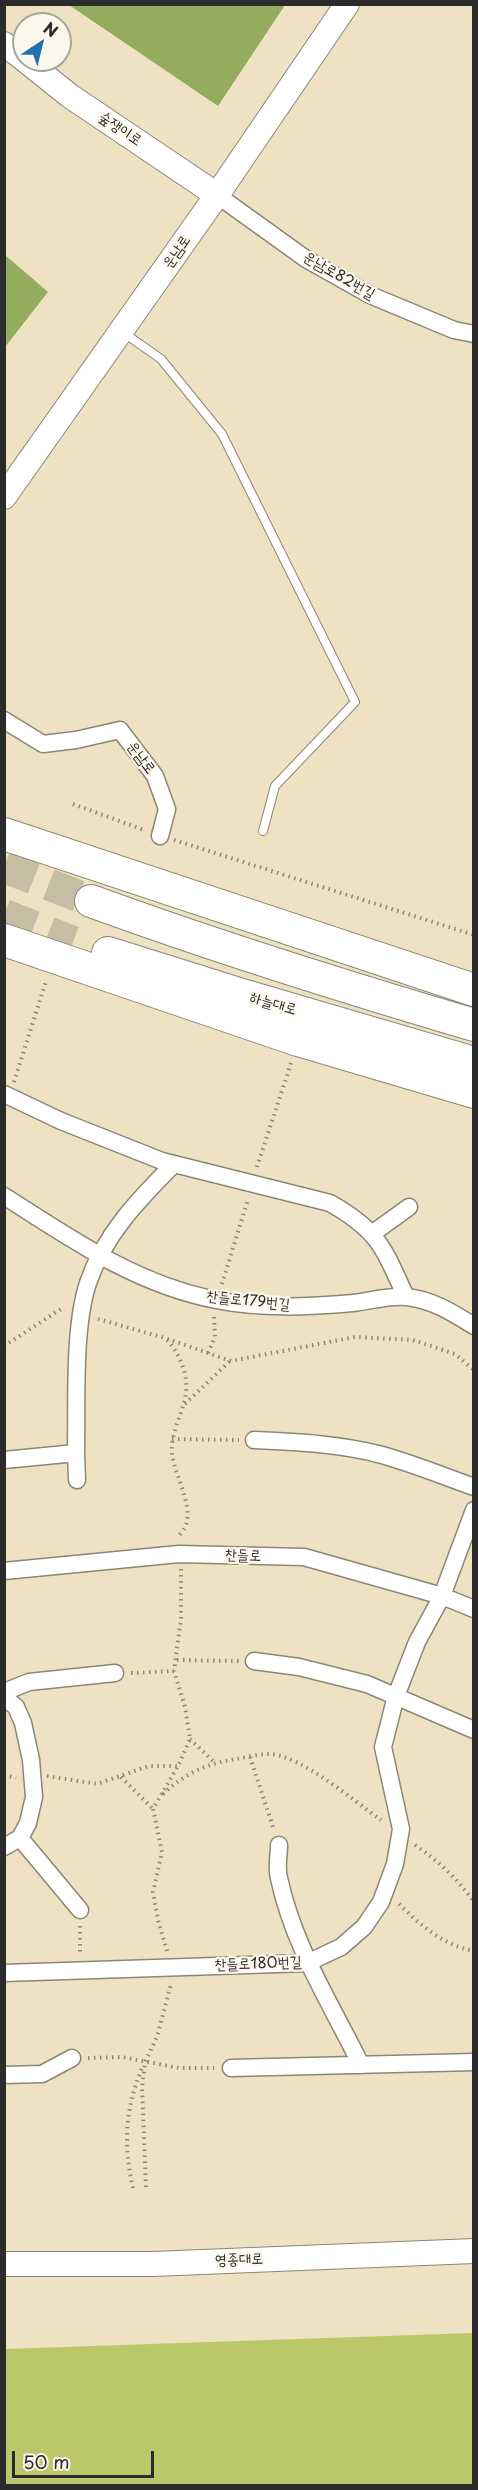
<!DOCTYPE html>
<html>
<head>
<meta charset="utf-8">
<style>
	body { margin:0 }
	#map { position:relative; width:478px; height:2490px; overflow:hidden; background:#eee2c2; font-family:"Playpen Sans",sans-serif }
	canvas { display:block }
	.frame { position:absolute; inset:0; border:6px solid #2b2b2b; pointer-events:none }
	.north { position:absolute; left:12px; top:12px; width:60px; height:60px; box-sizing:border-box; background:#fbf7ec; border:2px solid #a8a59f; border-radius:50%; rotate:35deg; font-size:16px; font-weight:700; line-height:24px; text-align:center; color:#2b2b2b }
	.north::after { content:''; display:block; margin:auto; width:21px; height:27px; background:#1f6fb2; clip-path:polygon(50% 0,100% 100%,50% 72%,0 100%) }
	.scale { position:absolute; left:12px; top:2451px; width:142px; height:27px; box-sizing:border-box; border:3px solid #2b2b2b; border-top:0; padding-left:8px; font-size:18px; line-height:21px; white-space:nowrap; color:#2b2b2b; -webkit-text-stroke:4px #fbf7ec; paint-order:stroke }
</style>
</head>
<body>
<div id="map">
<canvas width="478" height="2490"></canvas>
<div class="frame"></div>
<div class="north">N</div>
<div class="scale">50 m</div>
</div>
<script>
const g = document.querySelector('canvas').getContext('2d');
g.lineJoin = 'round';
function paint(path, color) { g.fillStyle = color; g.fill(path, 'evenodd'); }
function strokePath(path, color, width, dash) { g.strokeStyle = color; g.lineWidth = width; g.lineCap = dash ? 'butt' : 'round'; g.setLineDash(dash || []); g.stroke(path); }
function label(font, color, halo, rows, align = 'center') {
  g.font = font + ' "Playpen Sans","Poor Story",sans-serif'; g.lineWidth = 4.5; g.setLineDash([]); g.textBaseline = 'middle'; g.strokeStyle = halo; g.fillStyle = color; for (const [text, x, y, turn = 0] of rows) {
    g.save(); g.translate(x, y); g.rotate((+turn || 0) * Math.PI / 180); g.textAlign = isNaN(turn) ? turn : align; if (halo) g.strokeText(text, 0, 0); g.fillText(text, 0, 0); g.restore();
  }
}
const green = new Path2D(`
	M473,2333v152h-468v-136z`);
const forest = new Path2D(`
	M69,5h216l-67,101z
	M5,255l43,37 -43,55z`);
const highwayTunnel = new Path2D(`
	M4,867l87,34
	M4,915l69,27`);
const path = new Path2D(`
	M73,804l71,26
	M174,840l300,95
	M14,1082l32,-101
	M257,1167l34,-104
	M4,1268v44
	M222,1284l26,-85
	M98,1319l67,19 66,23 124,-24 58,3 42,14 19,16
	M167,1340c10,10 18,28 19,41 3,26 -16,46 -14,72 2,22 21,50 14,72 -1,4 -6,9 -8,12
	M4,1346l57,-37 4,1
	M208,1353l7,-16 -1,-20
	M185,1404l45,-43
	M172,1439l67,1
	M177,1660l62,1
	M131,1673l43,-2
	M190,1739l24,23
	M250,1757l24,73
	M4,1775l12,3
	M47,1776l50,8 52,-18h28
	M121,1777l32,32
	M163,1794c23,-21 44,-31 74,-35 10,-2 22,-5 33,-5 32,2 84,47 111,66
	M415,1845c23,16 42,33 59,57
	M399,1904c21,21 44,41 75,47
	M80,1926v28
	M167,1951l-9,-31 -5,-28 9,-40 -9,-43 25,-43 12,-27 -5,-32 -11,-36 7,-52v-50
	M88,2058l34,-1 57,11h35
	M146,2187l-4,-99 3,-26 12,-25 14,-53
	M133,2188c-10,-44 -8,-78 9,-120`);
const lane = new Path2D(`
	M124,333l37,26 61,75 133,268 -80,84 -12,45`);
const street = new Path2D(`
	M217,195l89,64 64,36 84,35 20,4
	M4,720l39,24 33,-4 44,-10 35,46 12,33 -7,27
	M4,1094l57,27 101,40 168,42c49,28 53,44 76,94
	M4,1196c69,44 131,88 212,104 45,9 92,7 137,3 17,-2 37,-8 54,-6 26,3 46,16 67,29
	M373,1233l36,-26
	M254,1440c43,2 87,4 128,15 32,9 61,21 92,32
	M76,1453l1,27
	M4,1460l72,-7c1,-49 -3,-125 12,-170 16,-48 51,-84 86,-119
	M4,1571l175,-17 125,3 138,39 32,13
	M254,1661l45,6 68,17 107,46
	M4,1692l25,-10 86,-9
	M4,1697l12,10 7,16 8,37 3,37 -6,26 -8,15 -16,9
	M20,1838l60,72
	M279,1845c0,11 -3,23 0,33 14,67 52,126 82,187
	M4,1973l303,-10 34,-16 23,-20 17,-25 14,-38 6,-35 -18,-82 13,-51 21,-54 25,-46 32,-86
	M231,2068l243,-6
	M4,2075l38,-1 30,-16`);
const secondary = new Path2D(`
	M4,44l20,15
	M25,60l45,36 147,99
	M4,497l213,-302 130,-191
	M4,2264h149l321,-13`);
const highway = new Path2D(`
	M4,834l470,156
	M91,901c126,46 254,86 383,124
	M4,940l294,100 176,52
	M108,953l134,42 232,68`);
const streetNames = [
	["숲쟁이로",120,129,34],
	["운남로",177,252,-55],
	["운남로82번길",339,276,30],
	["운남로",141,758,53],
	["하늘대로",273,1004,16],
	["찬들로179번길",248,1301,6],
	["찬들로",243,1556,2],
	["찬들로180번길",258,1964,-2],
	["영종대로",239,2260,-2]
];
paint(green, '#bac86a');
paint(forest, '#93ac5e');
strokePath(highwayTunnel, '#c7bda4', 32, [32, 16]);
strokePath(lane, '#8c8676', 10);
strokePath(street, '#8c8676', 19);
strokePath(secondary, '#8c8676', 26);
strokePath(highway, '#8c8676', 34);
strokePath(path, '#8c8676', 4, [1.5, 4.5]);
strokePath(lane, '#fff', 8);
strokePath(street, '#fff', 16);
strokePath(secondary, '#fff', 24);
strokePath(highway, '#fff', 32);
label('15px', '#2b2b2b', '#fbf7ec', streetNames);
</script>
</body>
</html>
